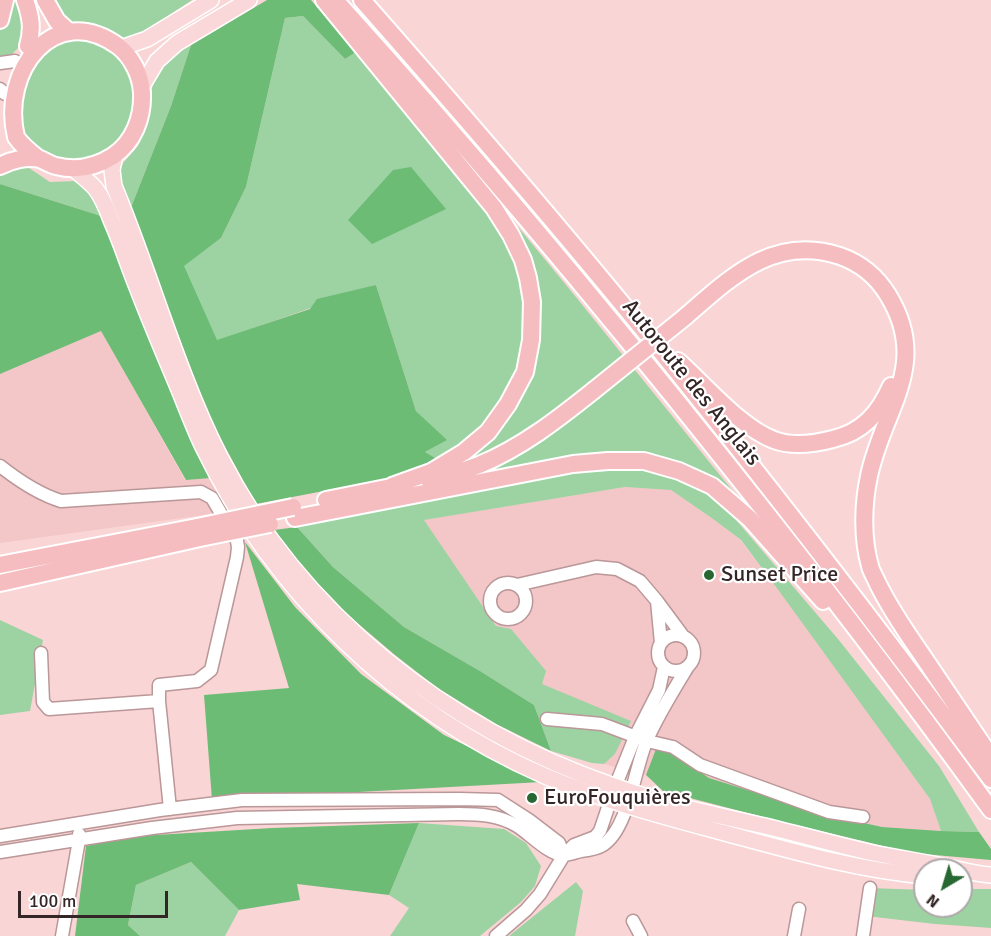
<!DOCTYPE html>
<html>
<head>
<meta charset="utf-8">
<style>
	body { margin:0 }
	#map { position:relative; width:991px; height:936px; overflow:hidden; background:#fad5d6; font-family:Signika,sans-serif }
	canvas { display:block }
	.north { position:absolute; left:913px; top:858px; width:60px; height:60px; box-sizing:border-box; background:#fff; border:2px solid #aea8a9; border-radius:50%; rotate:218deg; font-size:16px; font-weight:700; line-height:24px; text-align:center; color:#342627 }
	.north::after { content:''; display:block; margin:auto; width:21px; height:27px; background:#266732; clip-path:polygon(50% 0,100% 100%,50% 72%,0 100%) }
	.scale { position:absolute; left:18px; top:891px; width:150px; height:27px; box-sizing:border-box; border:3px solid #342627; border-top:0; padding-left:8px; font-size:18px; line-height:21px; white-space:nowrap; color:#342627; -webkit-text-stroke:4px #fff; paint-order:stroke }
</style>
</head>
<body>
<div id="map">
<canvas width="991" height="936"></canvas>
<div class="north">N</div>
<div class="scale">100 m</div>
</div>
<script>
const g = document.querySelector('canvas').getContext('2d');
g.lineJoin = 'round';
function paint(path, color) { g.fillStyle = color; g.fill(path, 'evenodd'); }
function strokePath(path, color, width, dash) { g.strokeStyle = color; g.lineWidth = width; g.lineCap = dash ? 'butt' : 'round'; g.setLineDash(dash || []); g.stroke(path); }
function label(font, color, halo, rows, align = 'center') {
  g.font = font + ' Signika,sans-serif'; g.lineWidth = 4.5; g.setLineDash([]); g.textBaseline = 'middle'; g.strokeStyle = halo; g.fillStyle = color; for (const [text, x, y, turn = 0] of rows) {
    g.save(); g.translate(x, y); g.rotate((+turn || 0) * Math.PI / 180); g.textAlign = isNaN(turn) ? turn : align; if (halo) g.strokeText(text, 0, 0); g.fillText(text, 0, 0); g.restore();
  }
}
const built = new Path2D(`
	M101,331l84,149 26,-2 21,30 -28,7 -204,28v-169z
	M625,487l46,3 42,29 27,21 39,51 151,208 11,32 -59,-4 -58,-13 -115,-36 -38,-26 -15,-3 -10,26 -42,-11 11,-10 15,-33 -89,-37 -45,-58 -73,-106z`);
const green = new Path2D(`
	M9,0h11l6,26 -3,13 -5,9 -6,6 -12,4v-30z
	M51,0h141l-30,20 -16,15 -16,4 -15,-1 -26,-12 -18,-4 -12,-10z
	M303,16l42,43 11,-7 99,118 42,55 21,2c77,92 151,186 227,279l-8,15 101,118 101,127 40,66 -38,-1 -11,-32 -151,-208 -38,-51 -28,-21 -42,-29 -46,-3 -201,33 72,106 15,3 35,42 -4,13 89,37 -16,33 -11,10 -12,-1 -41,-12 -17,-46 -54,-34 -76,-44 -71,-60 -36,-40 187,-37 -7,-31 -26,9 -26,-16 21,-12 -30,-29 -40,-126 -159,56 -34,-75 38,-28 25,-51 39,-169z
	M79,39c6,2 12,3 18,5 55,22 47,108 -12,117 -11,2 -22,2 -33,-2 -8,-3 -24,-20 -32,-26l-4,-56 43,-36z
	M191,45l-20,61 -41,104 -11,-37 4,-10 15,-17 7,-18 5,-17 1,-19 4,-15 10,-17z
	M13,167l16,1 21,14 26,-1 10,8 11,13 4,14 -101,-32v-9z
	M0,620l43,20 -13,71 -30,4z
	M419,823l85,6 22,14 15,23 -6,20 -14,16 -41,34h-90l19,-28 -20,-13z
	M191,862l48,48 -14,26h-85l-12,-11 8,-40z
	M576,882l7,9 -8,45h-66z
	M870,888l55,2v16h36v-17h30v39l-56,-4 -69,-8z`);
const forest = new Path2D(`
	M267,0h44l45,52 -11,7 -42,-43 -18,2 -39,169 -25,51 -37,28 33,74 93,-31 7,-10 59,-14 40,126 31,29 -22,12 12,7 -15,9 -41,12 -125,24 -44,-81 -82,-213 41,-104 20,-61z
	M411,167l35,42 -74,35 -24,-24 45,-50z
	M0,184l101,32 69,175 41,87 -25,2 -85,-149 -101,43z
	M297,527l36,40 71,60 76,44 54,34 17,46 -55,-27 -60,-37 -41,-32 -46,-39 -48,-50 -27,-36z
	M245,542l50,65 66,67 83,61 98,47 -330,18 -8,-105 85,-7z
	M656,749l15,3 38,26 115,36 58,13 59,4 38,1 12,17v11l-79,-7 -145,-35 -104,-27 -17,-16z
	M419,823l-30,72 -92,-11 3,16 -61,10 -48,-48 -55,23 -8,40 12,11h-65l11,-90 53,-10 133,-8z`);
const minor = new Path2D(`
	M0,63l15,-2
	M0,89l5,5
	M0,466c19,15 38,28 61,35l140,-9 11,6 25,43 1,6 -1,10 -26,113 -14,11 -38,4v16l11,108
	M490 601a18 18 0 1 1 36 0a18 18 0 1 1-36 0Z
	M517,585l79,-18 21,2 23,12 17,20
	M658 653a18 18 0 1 1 36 0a18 18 0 1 1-36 0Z
	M661,643l-4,-42 26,35
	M41,653l2,49 6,7 110,-8
	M547,719l55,5 45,17 26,6 27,18 129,47 34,5
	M0,836l160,-26 82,-10 218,-1 38,1 31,20 30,23 5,12
	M0,852l152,-24 85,-10 222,-4c20,0 40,1 58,12 13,8 31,28 46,29 6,0 13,-3 18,-4 8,-1 16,-2 22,-6 26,-17 31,-76 44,-105 11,-25 26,-49 40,-72
	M633,921l8,15
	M62,936l17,-96v-6
	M496,936l30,-26 14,-16 24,-39 10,-10 21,-8 5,-6 15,-44 20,-50 24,-47 5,-23
	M794,936l5,-27
	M863,936l7,-48`);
const major = new Path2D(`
	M121,48l26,-9 64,-39
	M142,86l15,-25 20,-18 72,-43
	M115,155l-3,15 2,16c37,89 62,184 106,271 81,158 228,272 394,329 48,17 97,28 146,39 40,9 79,21 118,29 20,4 40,7 60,11 17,3 35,9 53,10
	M73,168c7,7 16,13 22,20 8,10 12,21 16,32 10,22 17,45 26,67 13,34 27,67 41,100 8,20 16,41 25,60 70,145 194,265 342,329 56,24 117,40 176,56 67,18 135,38 204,44`);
const highway = new Path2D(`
	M25,0c6,17 8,29 3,46
	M45,0l12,21 10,9
	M324,0l170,208 17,27 12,25 5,18 4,24 -1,38 -6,32 -17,32 -20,28 -24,20 -33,20 -39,14
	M335,0c135,149 264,303 389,460 92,115 181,231 267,350
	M362,0c96,109 192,220 284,333 118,146 233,295 345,446
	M0,20l5,-20
	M0,166c11,-6 27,-10 40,-7 5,2 11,6 16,7 20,5 40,1 57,-10 21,-14 30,-39 29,-63 -1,-18 -10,-36 -24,-47 -64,-46 -118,25 -102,91 6,9 14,15 23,22
	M685,317c46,-40 89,-83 155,-61 20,7 37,21 48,39 43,70 -5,114 -19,181 -6,28 -7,62 1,90 1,5 5,11 7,16 12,25 27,47 43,70 24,35 47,70 71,105
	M678,361c27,24 63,67 96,79 18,7 40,4 59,-1 30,-7 46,-26 58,-53
	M429,480c17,-4 34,-9 50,-15 42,-17 79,-46 114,-74
	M326,500l75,-15
	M295,518l278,-54 35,-3h36l35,10 33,15 38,33 73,82
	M0,565l197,-38
	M0,583l200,-45`);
const highwayBridge = new Path2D(`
	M593,391l92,-74
	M197,527l96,-20
	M200,538l70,-14`);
const markers = [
	[709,575,6,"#266732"],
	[532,798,6,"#266732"]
];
const streetNames = [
	["Autoroute des Anglais",691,383,51]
];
const poiNames = [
	["Sunset Price",721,575],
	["EuroFouquières",544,798]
];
paint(built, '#f3c6c8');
paint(green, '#9dd3a2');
paint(forest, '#6cbc76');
strokePath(minor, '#ba9798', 15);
strokePath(major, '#fff', 18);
strokePath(highway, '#fff', 20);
strokePath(minor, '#fff', 12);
strokePath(major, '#fad7d9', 15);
strokePath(highway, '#f6bdc0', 16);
strokePath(highwayBridge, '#fff', 20, []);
strokePath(highwayBridge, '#f6bdc0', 16);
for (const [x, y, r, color] of markers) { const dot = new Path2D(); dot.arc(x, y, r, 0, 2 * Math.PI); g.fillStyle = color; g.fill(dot); strokePath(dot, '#fff', 2); }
label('22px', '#342627', '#fff', streetNames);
label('22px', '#342627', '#fff', poiNames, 'left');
</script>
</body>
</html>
